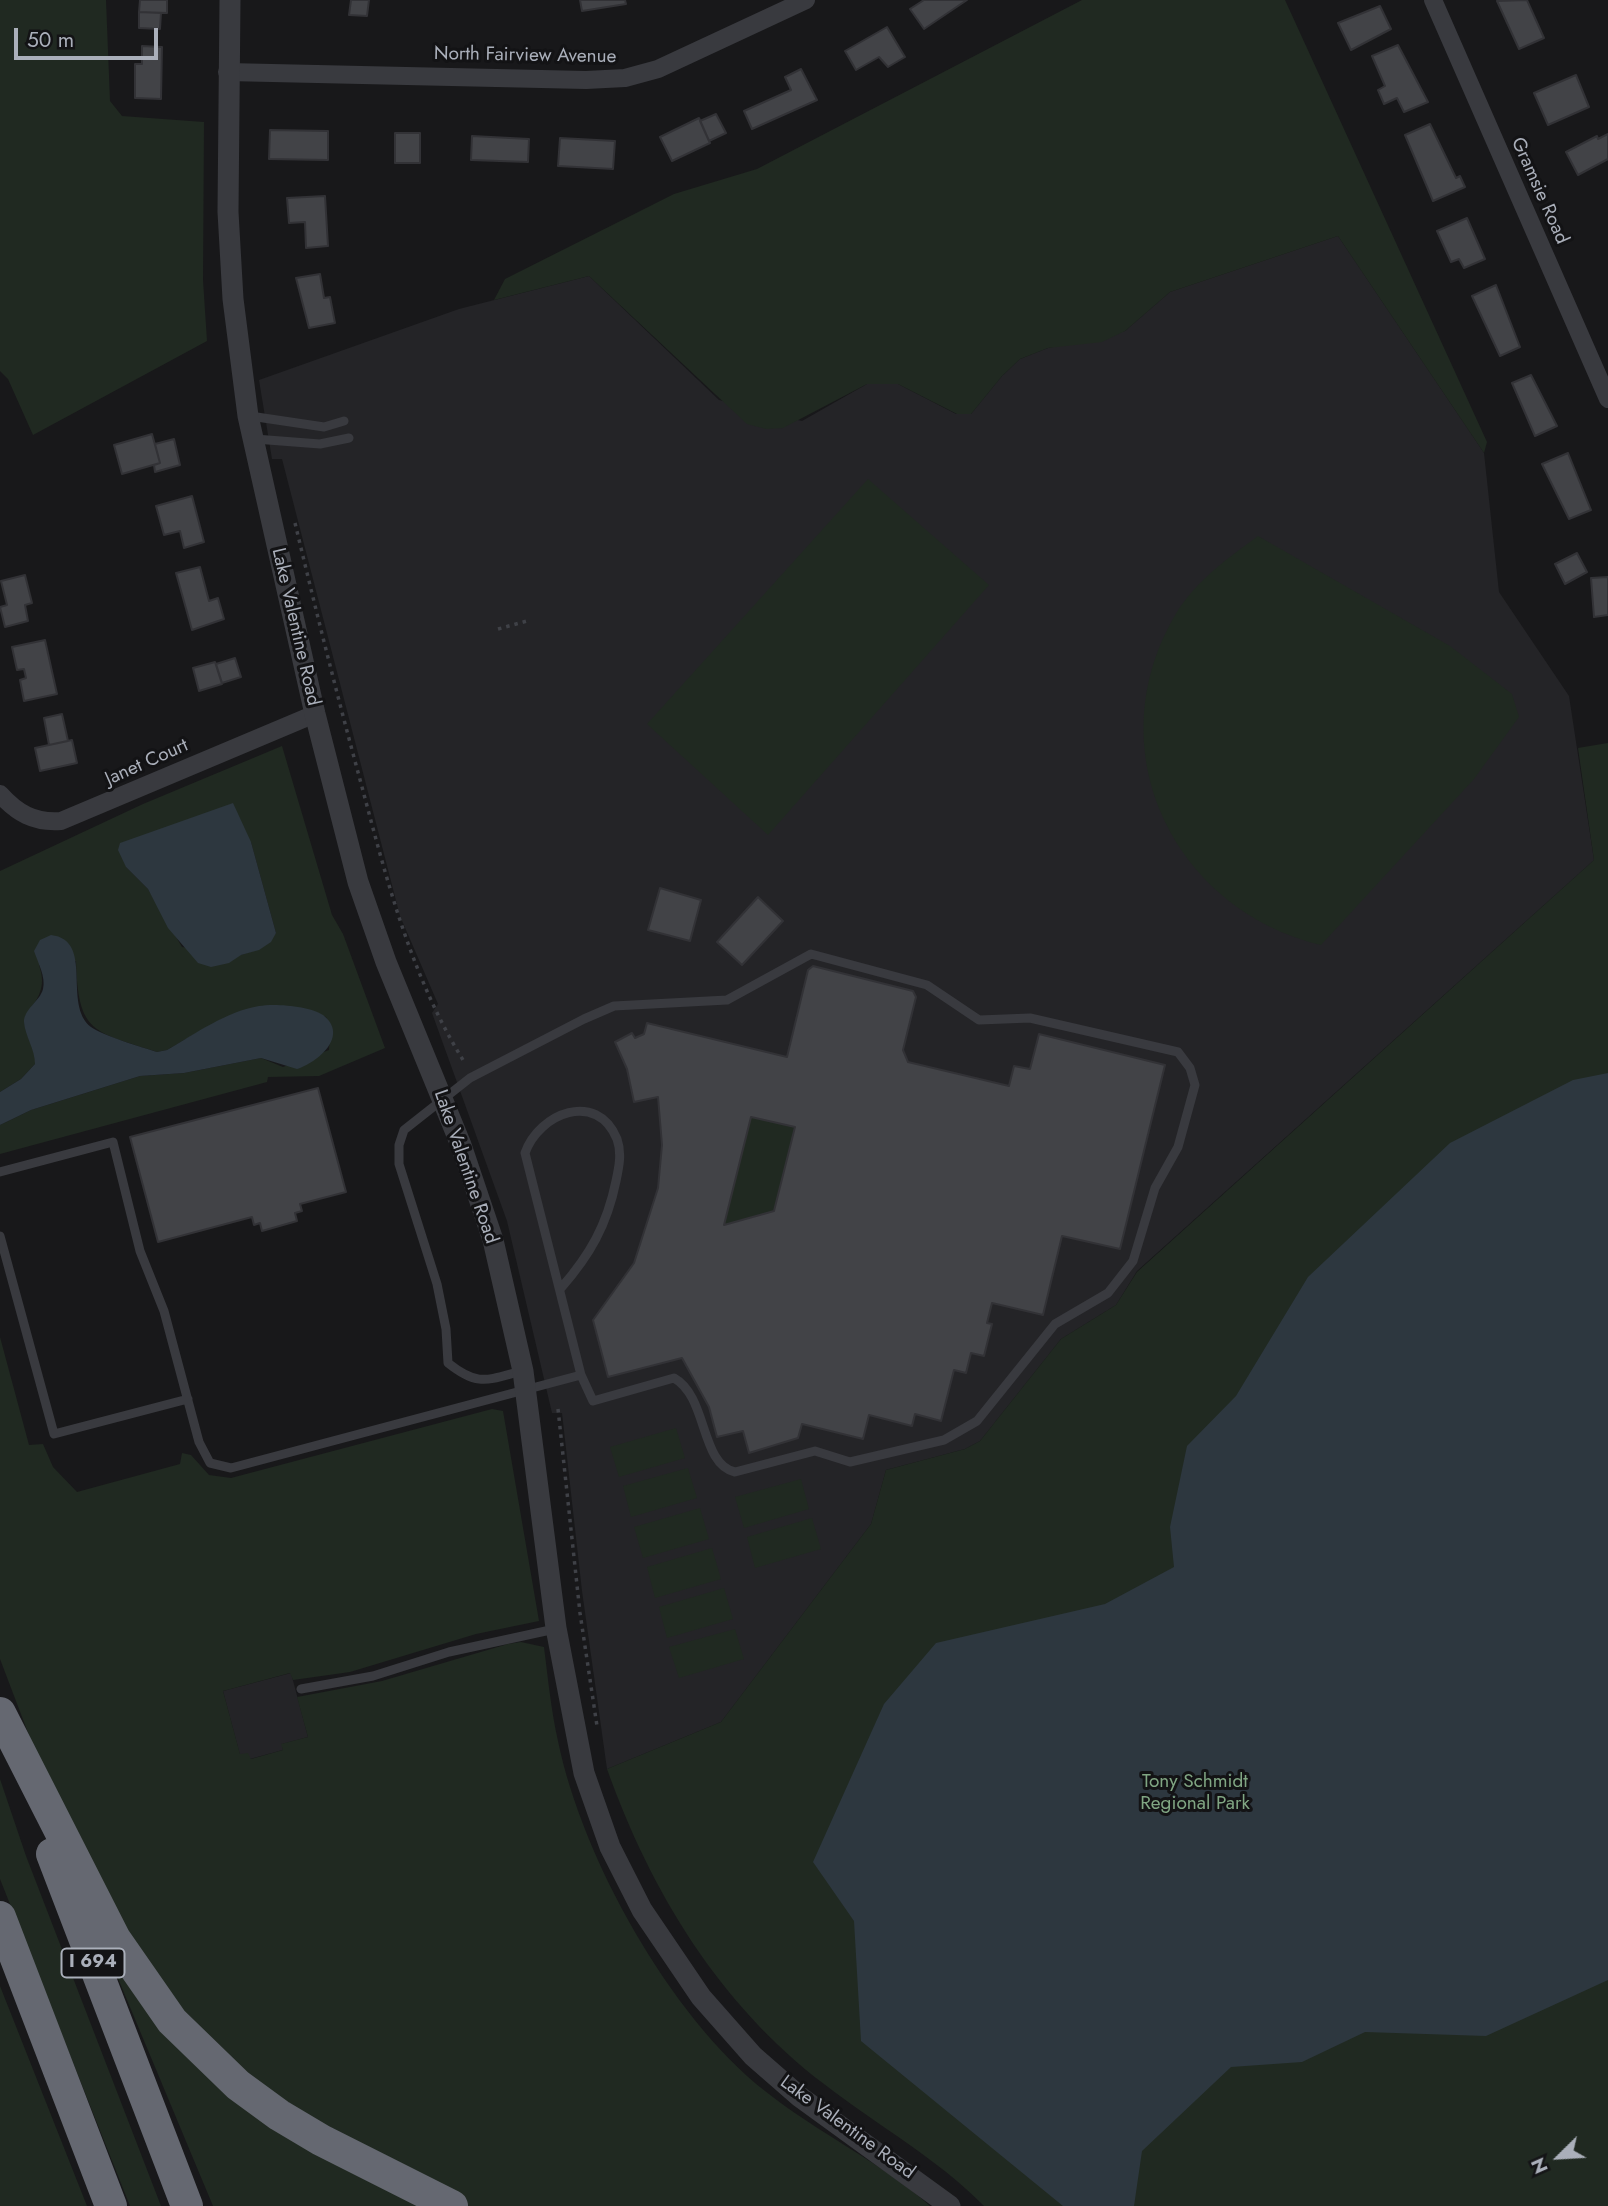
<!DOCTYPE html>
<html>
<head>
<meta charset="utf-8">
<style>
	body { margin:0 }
	#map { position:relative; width:1608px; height:2206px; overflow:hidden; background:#18181a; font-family:Jost,sans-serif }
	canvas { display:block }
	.north { position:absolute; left:1524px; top:2122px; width:70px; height:70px; -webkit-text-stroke:5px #131315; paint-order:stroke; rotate:246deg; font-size:19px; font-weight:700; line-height:28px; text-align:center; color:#aaafba }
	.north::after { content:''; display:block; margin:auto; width:24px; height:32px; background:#aaafba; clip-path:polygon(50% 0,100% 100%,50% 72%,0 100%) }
	.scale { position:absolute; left:14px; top:28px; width:144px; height:32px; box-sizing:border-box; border:4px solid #aaafba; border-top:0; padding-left:9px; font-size:21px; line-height:24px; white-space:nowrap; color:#aaafba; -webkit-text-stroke:5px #131315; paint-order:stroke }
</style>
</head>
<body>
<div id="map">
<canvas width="1608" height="2206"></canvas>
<div class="north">N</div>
<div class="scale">50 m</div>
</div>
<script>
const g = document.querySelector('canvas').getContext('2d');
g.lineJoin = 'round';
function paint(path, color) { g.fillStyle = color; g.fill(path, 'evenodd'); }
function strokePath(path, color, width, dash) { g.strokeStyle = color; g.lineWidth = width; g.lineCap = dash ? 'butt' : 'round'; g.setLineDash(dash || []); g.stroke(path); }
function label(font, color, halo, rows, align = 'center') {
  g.font = font + ' Jost,sans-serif'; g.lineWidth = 6; g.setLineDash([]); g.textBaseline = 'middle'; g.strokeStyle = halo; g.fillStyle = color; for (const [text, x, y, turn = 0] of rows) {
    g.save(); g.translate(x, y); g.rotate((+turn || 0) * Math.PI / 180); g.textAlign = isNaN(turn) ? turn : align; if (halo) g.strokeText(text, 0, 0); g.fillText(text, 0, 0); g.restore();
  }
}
const built = new Path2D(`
	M1338,236l146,217 15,139 70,104 25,164 -457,411 -21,34 -55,34 -81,102 -15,8 -79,21 -15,54 -150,198 -114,47 -25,-178 -20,-178h-10l-45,-192 -75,-208 6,-9 -38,-88 -118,-457h-10l-13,-79 200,-71 130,-33 130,124 83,21 65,-37h31l58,30h15l31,-38 18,-17 28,-11 77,-17 45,-39z
	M291,1673l17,64 -26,7 1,6 -33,9 -10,-4 -17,-64z`);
const green = new Path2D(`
	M0,0h106l4,101 12,15 82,6 -1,158 4,61 -174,94 -25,-56 -8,-8z
	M1082,0h203l202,442 -3,11 -146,-217 -168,56 -45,39 -23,11 -54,6 -28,11 -18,17 -31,38h-14l-59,-30h-31l-84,44 -17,1 -19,-5 -158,-148 -95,24 11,-21 169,-85 83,-25z
	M868,479l121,106 -221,250 -121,-111z
	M1258,536l192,110 62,48 7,23 -45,62 -153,166c-149,-36 -226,-198 -144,-333 20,-32 51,-54 81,-76z
	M1608,743v1463h-624c-47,-48 -106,-80 -160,-122 -105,-80 -173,-192 -217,-315l114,-47 150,-198 15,-54 79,-21 15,-8 81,-102 55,-34 21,-33 457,-412 -16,-112z
	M282,746l50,169 11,19 42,114 -66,28 -51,1 -1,5 -267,72v-29l31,-15 109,-34 44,-3 77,-15 22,9 46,-17 1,-23 -4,-10c-72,-24 -98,-1 -159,33l-10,2c-64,-21 -79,-18 -81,-91l-37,4c8,23 -1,33 -14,52l10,34v13l-14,15 -21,13v-221l143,-67zM251,842l25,91 -17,16 -18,6 -59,-8 -34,-58 -22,-22z
	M751,1117l44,10 -21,84 -50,14z
	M0,1337l29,108 14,-1 10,23 24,25 103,-28 2,-11 9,2 18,20 22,3 261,-69 11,2 36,210 -63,13 -126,38 -57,8 -3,-7 -67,18 17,63 8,-1 3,6 32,-9 -2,-6 27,-7 -11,-40 85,-16 126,-37 13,-2 23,5c4,31 7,63 14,94 24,117 112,275 207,350 51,41 119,73 165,115h-466l-188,-98 -135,-137 -98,-199 -43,-113z
	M676,1428l9,30 -66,19 -9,-30z
	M688,1468l9,30 -66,19 -8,-31z
	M801,1479l8,30 -65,19 -9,-31z
	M700,1508l9,31 -66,19 -9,-31z
	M812,1518l9,31 -66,19 -8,-31z
	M712,1548l9,31 -66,19 -8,-31z
	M724,1588l9,31 -66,19 -8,-31z
	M735,1629l9,30 -65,19 -10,-31z
	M0,1779l26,77 135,350h-31l-130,-327z
	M121,1974l23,34 280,198h-211l-96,-230z
	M0,1986l87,220h-87z`);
const water = new Path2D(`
	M233,803l18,39 25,91 -5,9 -12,8 -18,5 -12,8 -18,4 -13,-4 -30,-35 -20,-39 -22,-22 -8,-17 2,-7z
	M51,935c44,5 11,69 40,92 13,9 50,20 66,25l10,-2c28,-16 60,-39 92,-44 15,-3 52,0 64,9 27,21 -6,48 -26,54l-36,-11 -77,15 -44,3 -109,34 -31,15v-33l21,-13 14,-15c0,-15 -10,-28 -11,-42 0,-13 16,-21 19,-33 3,-12 -5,-26 -9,-38l6,-11z
	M1608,1073v907l-122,56 -121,-4 -63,30 -71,5 -89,84 -8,55h-71l-202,-165 -7,-120 -41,-59 71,-158 52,-61 169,-39 69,-37 -4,-40 17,-81 49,-50 72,-119 142,-134 123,-63z`);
const building = new Path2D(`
	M140,0h27v13l-28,-1z
	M351,0h18l-2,16 -18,-1z
	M580,0h45l1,4 -44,7z
	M924,0h43l-43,29 -14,-20z
	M1527,0l17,38 -25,11 -22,-48z
	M1380,6l11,23 -40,21 -13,-27z
	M139,12l22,1 -1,16 -21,-1z
	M887,27l18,30 -17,10 -9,-10 -23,13 -11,-19z
	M1398,45l30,57 -24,10 -7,-14 -13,6 -6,-14 7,-4 -13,-30z
	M142,46l20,1 -1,52 -26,-1v-34h7z
	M801,69l16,31 -65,29 -8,-18 47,-21 -6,-13z
	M1576,75l13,32 -41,18 -14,-32z
	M716,114l10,19 -17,8 -9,-20z
	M699,118l11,25 -38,18 -12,-24z
	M1430,124l26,54 4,-2 5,11 -32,14 -28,-66z
	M270,130l58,1v29l-59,-1z
	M395,133h25v30h-25z
	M1608,134v25l-30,16 -12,-23 31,-16 1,3z
	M472,136l57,3 -1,23 -57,-2z
	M560,138l55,3 -2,28 -55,-3z
	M325,196l3,50 -22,2 -1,-26 -16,1 -2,-25z
	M1467,218l18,41 -21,9 -5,-9 -8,3 -14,-31z
	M320,274l4,24 6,-1 5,26 -26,5 -13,-50z
	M1496,285l24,62 -20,9 -28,-60z
	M1531,375l26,51 -22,10 -23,-53z
	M152,434l8,29 -38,11 -8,-29z
	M174,439l6,26 -25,7 -1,-7 6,-2 -5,-19z
	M1568,453l23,57 -22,9 -27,-55z
	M192,496l12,46 -20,6 -4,-17 -16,4 -8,-29z
	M1577,553l10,19 -22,12 -10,-20z
	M200,567l9,34 9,-3 6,21 -32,11 -16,-57z
	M25,575l7,28 -7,2 3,16 -23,6 -5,-20 7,-2 -6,-24z
	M1608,577v38l-14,2 -3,-39z
	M45,640l12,54 -33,7 -4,-21 6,-2 -2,-9 -7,1 -5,-23z
	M235,658l6,19 -19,6 -6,-19z
	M215,662l7,22 -23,7 -6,-23z
	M62,714l6,27 -19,4 -5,-27z
	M72,740l5,23 -37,8 -5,-23z
	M660,888l41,12 -11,41 -42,-11z
	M758,897l25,24 -41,44 -25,-23z
	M813,966l100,25 3,6 -13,53 5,12 101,24 5,-20 16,3 9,-35 126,31 -45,184 -58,-13 -19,79 -51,-12 -5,20 5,1 -8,32 -13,-3 -5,20 -12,-3 -13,51 -26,-7 -3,12 -43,-11 -6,24 -61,-15 -4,14 -49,15 -6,-22 -26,6 -8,-30 -27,-49 -74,19 -15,-57 41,-57 24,-75 4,-43 -4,-48 -24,5 -7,-33 -12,-27 17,-9 3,5 9,-4 3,-11 140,34 21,-87zM751,1117l44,10 -21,84 -50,14z
	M318,1088l28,104 -46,12 2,7 -7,2 2,8 -35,10 -2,-8 -6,2 -2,-8 -94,25 -28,-105z`);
const path = new Path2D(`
	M295,523c21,88 43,176 67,264 25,94 49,189 101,273
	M498,629l29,-8
	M558,1409l22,204 17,113`);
const service = new Path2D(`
	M250,416l74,11 20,-6
	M255,439l65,5 29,-6
	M0,1172l113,-30 27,109 24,60 35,131 11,21 21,5 350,-93 -56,-222c14,-40 72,-63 92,-14 5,14 2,28 -1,42 -9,44 -26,74 -55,107
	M0,1236l54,198 134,-35
	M522,1371c-35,9 -44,16 -74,-8l-2,-34 -9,-45 -38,-120v-19l5,-15 66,-52 114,-59 30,-13 113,-6 84,-46 116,31 52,35 51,-2 148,34 12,16 5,17 -17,62 -23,41 -22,73 -25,32 -53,31 -78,97 -33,19 -94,22 -35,-11 -80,21c-35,-8 -27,-75 -61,-94l-81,23 -12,-26
	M301,1689l72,-13 76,-24 106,-23`);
const minor = new Path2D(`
	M1433,0l175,399
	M227,72l359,8 39,-2 33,-9 148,-69
	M0,794c17,19 34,29 61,27l254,-107`);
const tertiary = new Path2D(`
	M230,0l-2,212 5,87 15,117 67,298 43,168 28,80 75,183 32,95 30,131 33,257 28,145 26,74 32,63 59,87 52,59 47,41 150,109`);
const motorway = new Path2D(`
	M0,1713l115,226 57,82 66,64 41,30 42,25 131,66
	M52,1854l135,352
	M0,1917l111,289`);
const shields = [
	[93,1963,63]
];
const shieldNames = [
	["I 694",93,1963]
];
const streetNames = [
	["North Fairview Avenue",525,56,1],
	["Gramsie Road",1539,191,66],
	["Lake Valentine Road",295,627,77],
	["Janet Court",147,763,-24],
	["Lake Valentine Road",465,1167,71],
	["Lake Valentine Road",847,2128,36]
];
const parkNames = [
	["Tony Schmidt",1195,1782],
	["Regional Park",1195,1804]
];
paint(built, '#242427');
paint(green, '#202921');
paint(water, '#2d373f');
paint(building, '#424347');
strokePath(building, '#323236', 2);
strokePath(path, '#3f4147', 3.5, [3.5, 5]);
strokePath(service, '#393a3f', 9);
strokePath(minor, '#393a3f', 18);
strokePath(tertiary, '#393a3f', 21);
strokePath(motorway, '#656871', 32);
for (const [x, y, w] of shields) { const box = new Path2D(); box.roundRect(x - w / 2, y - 14.5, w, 29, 5); g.fillStyle = '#131315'; g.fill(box); strokePath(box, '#aaafba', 2); }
label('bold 18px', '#aaafba', null, shieldNames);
label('19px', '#aaafba', '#131315', streetNames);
label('19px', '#80a683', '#131315', parkNames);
</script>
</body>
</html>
